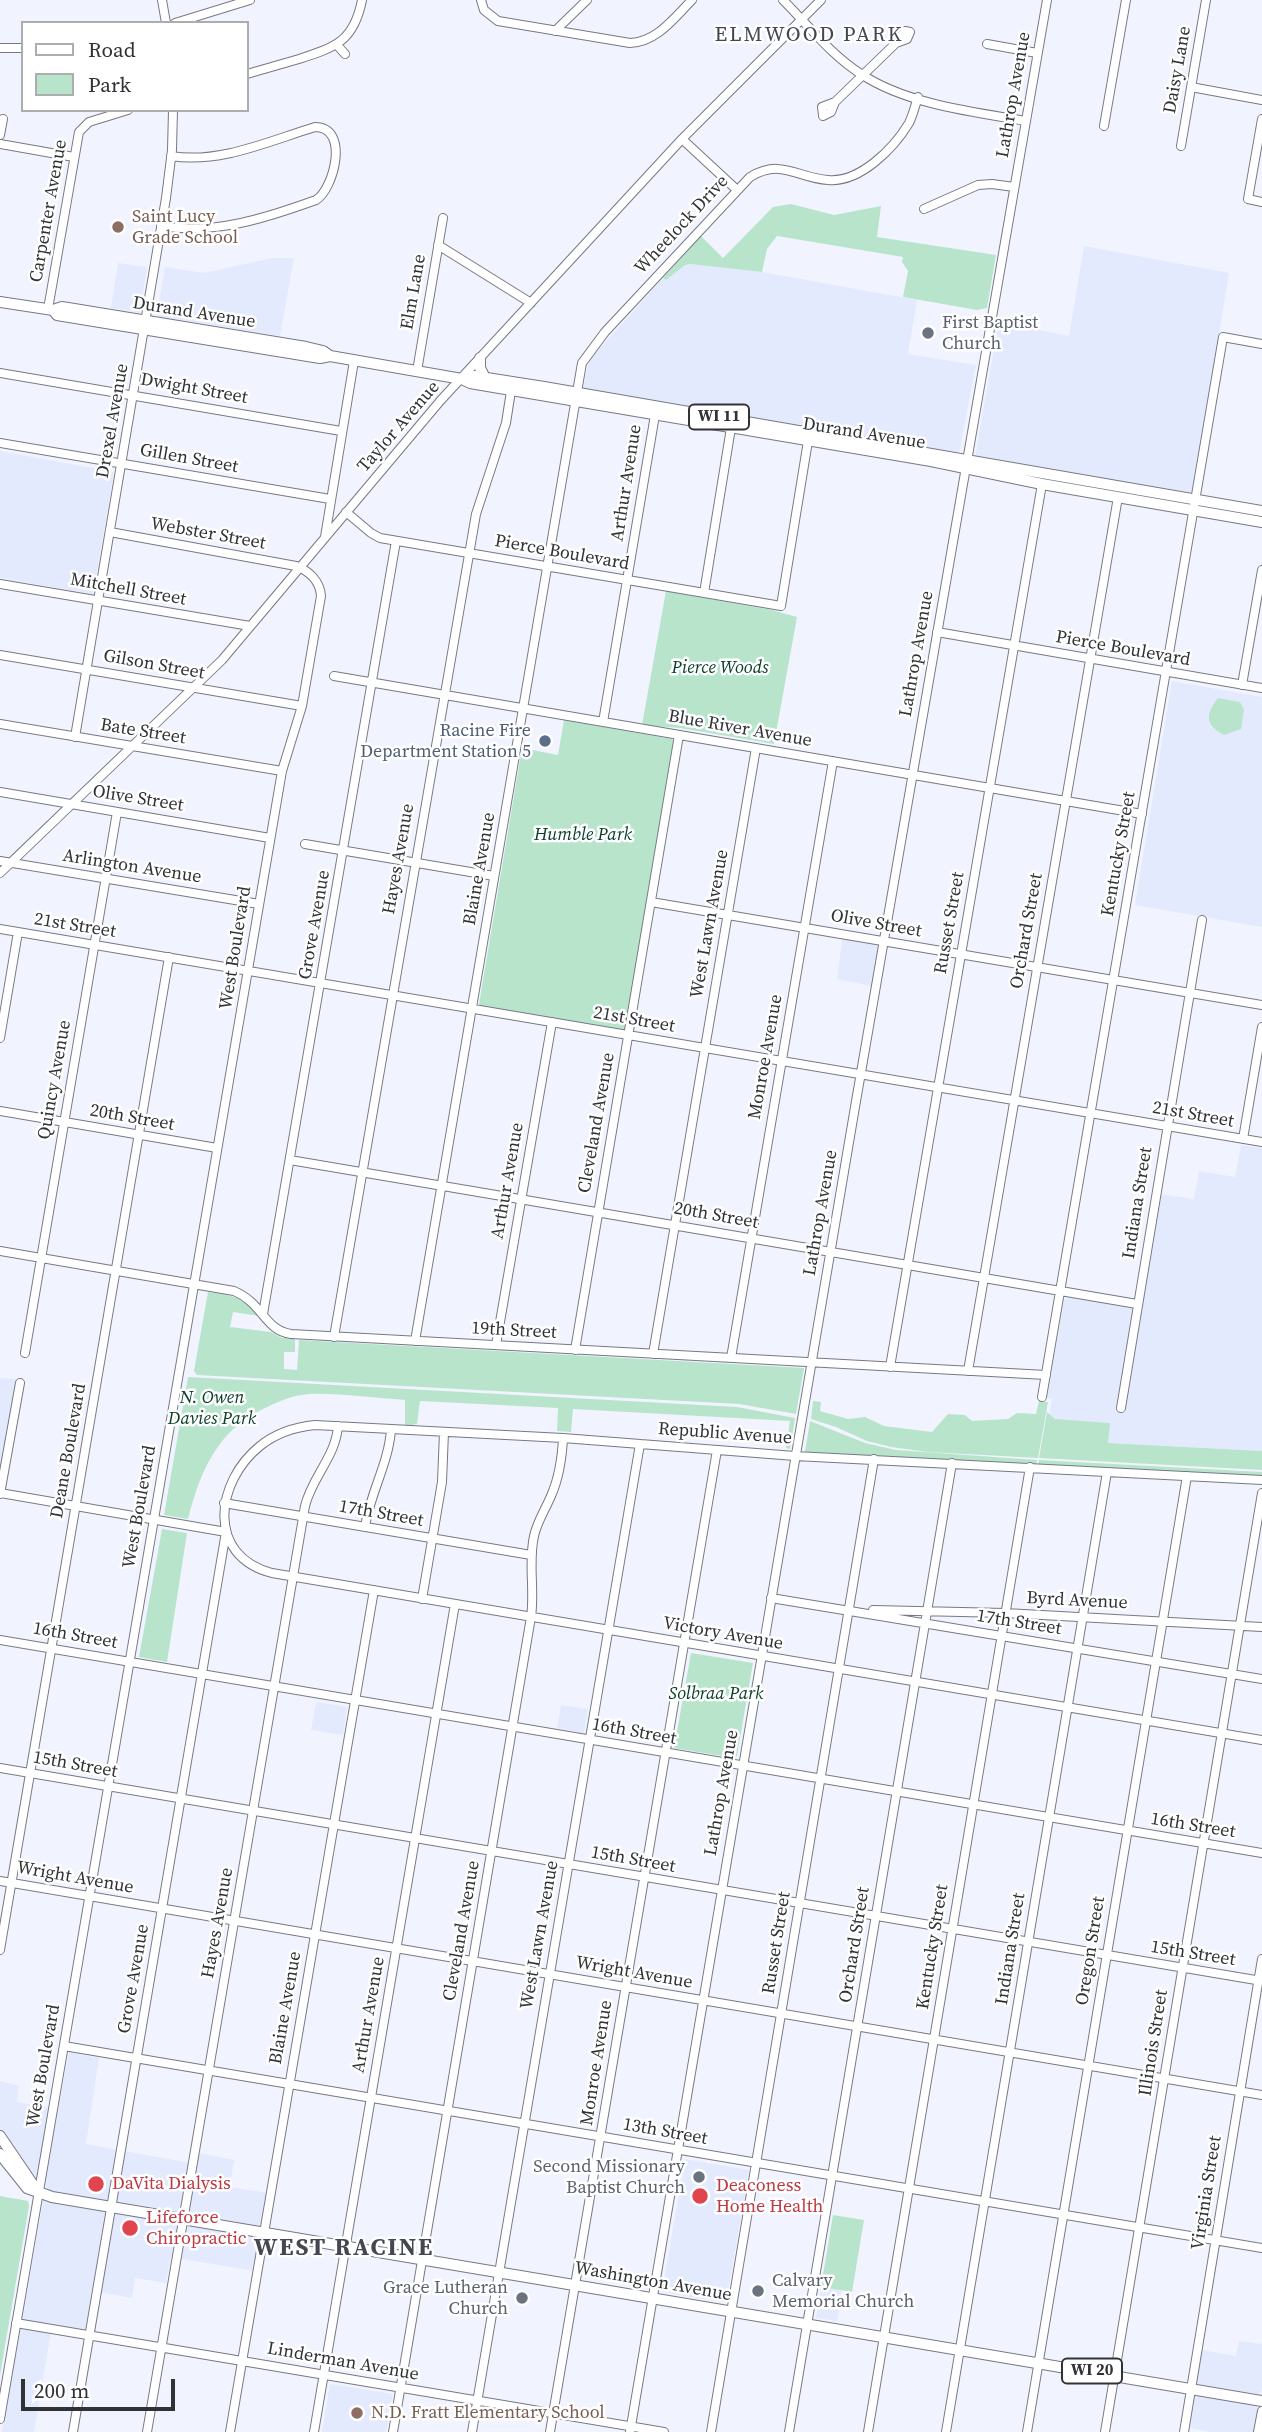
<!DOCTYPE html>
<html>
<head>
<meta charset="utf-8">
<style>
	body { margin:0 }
	#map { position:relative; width:1262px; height:2432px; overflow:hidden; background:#f1f4fe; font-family:"Source Serif 4",serif }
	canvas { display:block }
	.legend { position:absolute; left:21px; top:21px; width:228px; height:91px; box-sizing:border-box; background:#fff; border:2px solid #acadaf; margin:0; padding:9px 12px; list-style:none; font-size:21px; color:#303236 }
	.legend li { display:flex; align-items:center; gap:14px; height:35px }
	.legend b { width:35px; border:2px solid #acadaf }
	.scale { position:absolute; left:21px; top:2379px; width:154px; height:32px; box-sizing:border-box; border:4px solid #303236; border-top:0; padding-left:9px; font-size:21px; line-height:24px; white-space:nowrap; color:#303236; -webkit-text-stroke:5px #fff; paint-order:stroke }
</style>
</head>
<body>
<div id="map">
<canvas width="1262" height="2432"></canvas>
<ul class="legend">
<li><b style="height:9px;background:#fff"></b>Road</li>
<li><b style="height:19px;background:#b9e4cc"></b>Park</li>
</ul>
<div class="scale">200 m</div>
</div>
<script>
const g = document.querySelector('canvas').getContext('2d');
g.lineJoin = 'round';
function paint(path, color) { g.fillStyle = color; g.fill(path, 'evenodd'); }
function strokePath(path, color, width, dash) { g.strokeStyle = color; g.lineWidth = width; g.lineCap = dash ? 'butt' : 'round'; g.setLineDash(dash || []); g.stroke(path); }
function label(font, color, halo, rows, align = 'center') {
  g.font = font + ' "Source Serif 4",serif'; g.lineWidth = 5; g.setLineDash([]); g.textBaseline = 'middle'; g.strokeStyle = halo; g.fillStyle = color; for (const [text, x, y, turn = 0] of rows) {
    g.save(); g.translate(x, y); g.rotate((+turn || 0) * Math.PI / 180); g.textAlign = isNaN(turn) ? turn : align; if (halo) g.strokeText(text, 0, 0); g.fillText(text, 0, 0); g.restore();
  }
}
const built = new Path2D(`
	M1084,246l145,27 -36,220 -5,2 -213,-39 24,-134 70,14z
	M272,258h22l-14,78 -123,-20 8,-49 39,6z
	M118,263l29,4 -7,46 -29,-5z
	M690,264l72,8 155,28 -9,54 68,11 -17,88 -376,-63 4,-21 4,-11 72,-80 3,1 19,-14z
	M0,451l114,21 -21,122 -93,-16z
	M1172,681l90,16v230l-127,-22z
	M843,934l41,7 -8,46 -39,-8z
	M1241,1145l21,3v303l-154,-8v-7l-62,-1 6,-36 -5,-1 17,-98 5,-3 72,12 19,-115 34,5 5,-28 36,6z
	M0,1378l17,1 -17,102z
	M316,1702l31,5 -4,28 -32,-5z
	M561,1705l27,4 -4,24 -27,-5z
	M69,2052l30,6 -13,86 110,20 3,-11 35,7 -4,27 38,6 -13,78 -84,-14 -5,26 -31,-5 -3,20 -39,-7 -7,40 -34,-5 -18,106h-32l44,-246 -15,-11 -31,-45v-49l19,5 -2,16 41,7z
	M685,2159l64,11 -23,133 -64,-11z
	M821,2287l21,3 -5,31 -21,-3z
	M1239,2341l23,3v43l-5,22 5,1v22h-51l-21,-4 12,-78 34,6z
	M330,2384l63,10 -7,38h-64z`);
const green = new Path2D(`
	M791,204l43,11 47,-9 -4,31 119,18 -9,53 -10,2 -74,-13 5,-26 -6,-9 1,-5 -126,-21 -10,13 -5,23 -72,-8 -5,1 -19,15 -3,-2 38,-42 22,22 50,-51z
	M666,591l106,19 25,7 -23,127 -94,-16 -38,-3z
	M1218,698l22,4 4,8 -3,19 -17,6c-19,-10 -19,-21 -6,-37z
	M564,720l108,19 2,4 -49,285 -2,3 -142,-25 -2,-2 43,-256 36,7z
	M208,1292c21,3 39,5 51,24l-26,-4 -3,15 41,5 11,6 13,1v13h-11v17l13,1 2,-30 505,28 -8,46 -57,-10 -542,-29 -3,-4z
	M188,1377l549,30 58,11 -5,31 -4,-1 4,-27 -217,-12 -2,23 -14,-1 1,-23 -138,-7 -3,23 -12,2v-26c-31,-2 -65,-7 -96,-6 -16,1 -32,8 -46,15 -46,22 -63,63 -75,110l-24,-4z
	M813,1401l8,1 -1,9 28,8 17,-2 19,9 48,6 16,-18 17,1 7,6 36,-2 9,-6 19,1 3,-13 9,1 -10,56 -110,-6 -37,-5 -24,-6 -31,-14 -25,-8z
	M1047,1412l8,7 55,4 -2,20 154,8v19l-223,-12z
	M810,1421l55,22 31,7 141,10 -1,5 -231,-13z
	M1039,1460l223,12v5l-224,-12z
	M162,1529l25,4 -20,129 -28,-5z
	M691,1653l62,10 -16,93 -3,2 -60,-10z
	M0,2196l28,5 1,5 -29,169z
	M833,2215l31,5 -12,72 -31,-5z`);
const minor = new Path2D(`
	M162,0l4,23
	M481,0l3,10 14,11 132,22c27,-1 44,-25 62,-43
	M783,0c25,25 48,55 78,74 45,30 112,38 165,47
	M175,23l75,-23
	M555,31l32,-31
	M987,44l50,9
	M337,45l8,9
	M0,48h23
	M247,74c17,-5 35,-10 52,-15 37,-12 55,-18 63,-59
	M1191,87l71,13
	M835,102l-13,5 1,9 8,-4 4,-10 61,-59 9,-12 5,1 -3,7 -11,4
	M1262,119l-14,80 14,3
	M1104,126l22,-126
	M0,135l3,-16
	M682,139l55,51
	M0,144l74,13
	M1181,146l25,-146
	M924,209l54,-24 14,-1 22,3
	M161,226c54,9 105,-8 155,-26 18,-11 34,-73 -1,-73 -46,14 -95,37 -144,29
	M438,245l93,58
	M48,309l31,-177 10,-10 39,-12
	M417,371l26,-153
	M0,373l341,58
	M0,443l330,56
	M346,512l25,21 9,5 401,68 27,-165
	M325,537l29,-176
	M0,584l250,42
	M704,593l27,-165
	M937,632l325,56
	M0,655l302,51
	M334,676l808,138
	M1242,685l20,-115
	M603,722l52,-307
	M0,724l282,47
	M75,737l91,-539 6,-48 1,-40
	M0,792l270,46
	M305,844l189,32
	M0,861l259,43
	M0,873l222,-213 219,-260 241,-261 139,-139
	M651,902l611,103
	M0,929l1262,213
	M0,1038l18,-106
	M0,1111l217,37
	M1243,1139l19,-112
	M290,1160l847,144
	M0,1251l234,40c29,12 30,39 57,43l755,41
	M263,1314l133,-773
	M334,1337l142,-823 30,-91 5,-32
	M415,1341l167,-978 23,-31 145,-155c32,-19 47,1 78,3 32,3 66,-32 81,-57 4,-8 6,-17 9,-26
	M496,1345l56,-323
	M575,1350l104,-615
	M25,1353l92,-541
	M653,1354l103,-606
	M731,1358l102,-597
	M890,1367l152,-883
	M968,1371l150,-874
	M1042,1397l181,-1060 39,7
	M1121,1408l81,-488
	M1262,1480l-467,-24 -232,-18 -248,-13c-20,2 -39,8 -55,21 -45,36 -54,110 12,127l990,167
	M0,1493l226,39 -153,900
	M0,1494l20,-111
	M224,1503l307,52
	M365,1527c5,-34 24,-64 26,-98
	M771,1598l491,81
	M422,1599l20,-117 2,-50
	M873,1610l132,3 257,14
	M0,1640l1262,213
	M0,1768l1262,213
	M0,1881l1262,214
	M0,1950l169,-993
	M64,2046l1198,202
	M16,2323l648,109
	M0,2419l282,-1648 20,-65 19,-110c-1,-15 -12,-25 -25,-30l-186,-34
	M147,2432l158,-926c7,-29 31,-50 33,-80
	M230,2432l144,-842
	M314,2432l141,-828
	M393,2432l138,-815c4,-27 -3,-54 3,-81 3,-14 11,-26 17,-40 8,-18 11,-38 12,-58
	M472,2432l168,-988
	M550,2432l167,-982
	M630,2432l225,-1325 192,-1107
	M711,2432l163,-973
	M789,2432l163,-969
	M868,2432l162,-965
	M946,2432l161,-960
	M1027,2432l160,-956
	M1105,2432l157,-939
	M1184,2432l78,-473
	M1258,2432l4,-21`);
const major = new Path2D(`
	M0,302l53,8 4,5 263,43 10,-2
	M53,310l9,-3 244,40 17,4 7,5 132,23 8,4 461,78 111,23 220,38
	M480,358v10l5,10
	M462,379l12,-3 70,11 718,124
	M0,2136l38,56
	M0,2154l27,34 25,9 1210,204`);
const markers = [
	[118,227,7,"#8d6e63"],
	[928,333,7,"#6b7280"],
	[545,741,7,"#5c6f8a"],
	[699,2177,7,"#6b7280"],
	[96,2184,9,"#e0444e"],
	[700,2196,9,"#e0444e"],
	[130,2228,9,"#e0444e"],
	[758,2291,7,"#6b7280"],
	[522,2298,7,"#6b7280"],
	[357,2413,7,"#8d6e63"]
];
const shields = [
	[719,417,60],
	[1092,2371,60]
];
const shieldNames = [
	["WI 11",719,417],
	["WI 20",1092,2371]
];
const streetNames = [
	["Daisy Lane",1178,70,-80],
	["Lathrop Avenue",1014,95,-80],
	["Carpenter Avenue",49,211,-80],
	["Wheelock Drive",682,225,-47],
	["Elm Lane",414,292,-80],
	["Durand Avenue",194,313,9],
	["Dwight Street",194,389,10],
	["Drexel Avenue",113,421,-80],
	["Taylor Avenue",399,427,-49],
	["Durand Avenue",864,434,9],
	["Gillen Street",189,459,10],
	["Arthur Avenue",627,483,-81],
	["Webster Street",208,534,10],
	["Pierce Boulevard",562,553,10],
	["Mitchell Street",128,590,10],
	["Pierce Boulevard",1123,649,10],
	["Lathrop Avenue",917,654,-80],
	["Gilson Street",154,665,10],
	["Blue River Avenue",740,729,10],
	["Bate Street",143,732,9],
	["Olive Street",138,799,9],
	["Kentucky Street",1119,854,-80],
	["Hayes Avenue",399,859,-80],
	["Arlington Avenue",132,867,9],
	["Blaine Avenue",480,869,-80],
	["Russet Street",950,923,-80],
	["West Lawn Avenue",710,924,-80],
	["Olive Street",876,924,10],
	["Grove Avenue",315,925,-80],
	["21st Street",75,926,9],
	["Orchard Street",1027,931,-80],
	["West Boulevard",236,948,-81],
	["21st Street",634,1020,10],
	["Monroe Avenue",766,1057,-80],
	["Quincy Avenue",55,1080,-80],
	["21st Street",1193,1115,10],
	["20th Street",132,1118,10],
	["Cleveland Avenue",597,1123,-80],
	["Arthur Avenue",508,1181,-80],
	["Indiana Street",1138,1203,-81],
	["Lathrop Avenue",821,1213,-80],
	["20th Street",716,1216,10],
	["19th Street",514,1331,3],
	["Republic Avenue",725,1434,4],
	["Deane Boulevard",69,1451,-80],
	["West Boulevard",140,1507,-80],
	["17th Street",381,1514,10],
	["Byrd Avenue",1077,1601,3],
	["17th Street",1019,1623,9],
	["Victory Avenue",723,1634,10],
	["16th Street",75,1636,10],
	["16th Street",634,1732,10],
	["15th Street",75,1765,10],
	["Lathrop Avenue",722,1793,-80],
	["16th Street",1193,1826,9],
	["15th Street",633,1860,10],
	["Wright Avenue",75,1878,10],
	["Hayes Avenue",218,1923,-80],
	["Cleveland Avenue",462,1931,-80],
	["West Lawn Avenue",540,1935,-80],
	["Russet Street",777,1943,-81],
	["Orchard Street",855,1945,-81],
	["Kentucky Street",933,1947,-81],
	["Indiana Street",1011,1949,-81],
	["Oregon Street",1091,1951,-81],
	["15th Street",1193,1954,9],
	["Wright Avenue",634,1973,10],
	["Grove Avenue",134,1979,-80],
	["Blaine Avenue",286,2008,-80],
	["Arthur Avenue",369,2015,-80],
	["Illinois Street",1154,2043,-81],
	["Monroe Avenue",597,2063,-81],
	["West Boulevard",44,2066,-80],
	["13th Street",665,2132,10],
	["Virginia Street",1207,2193,-81],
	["Washington Avenue",653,2282,10],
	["Linderman Avenue",343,2362,10]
];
const educationNames = [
	["Saint Lucy",132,217],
	["Grade School",132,238],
	["N.D. Fratt Elementary School",371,2413]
];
const worshipNames = [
	["First Baptist",942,323],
	["Church",942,344],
	["Second Missionary",685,2167,"right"],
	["Baptist Church",685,2188,"right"],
	["Calvary",772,2281],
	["Memorial Church",772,2302],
	["Grace Lutheran",508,2288,"right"],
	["Church",508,2309,"right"]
];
const parkNames = [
	["Pierce Woods",720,668],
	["Humble Park",583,835],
	["N. Owen",212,1398],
	["Davies Park",212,1419],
	["Solbraa Park",716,1694]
];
const serviceNames = [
	["Racine Fire",531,731],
	["Department Station 5",531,752]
];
const healthNames = [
	["DaVita Dialysis",112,2184],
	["Deaconess",716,2186],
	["Home Health",716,2207],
	["Lifeforce",146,2218],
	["Chiropractic",146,2239]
];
const quarterNames = [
	["ELMWOOD PARK",809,36]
];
const districtNames = [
	["WEST RACINE",344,2249]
];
paint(built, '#e4eafd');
paint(green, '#b9e4cc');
strokePath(minor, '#767983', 10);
strokePath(major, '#767983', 12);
strokePath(minor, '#fff', 8);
strokePath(major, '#fff', 10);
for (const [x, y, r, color] of markers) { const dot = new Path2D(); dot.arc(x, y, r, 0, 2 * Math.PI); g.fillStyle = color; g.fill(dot); strokePath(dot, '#fff', 2.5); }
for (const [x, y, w] of shields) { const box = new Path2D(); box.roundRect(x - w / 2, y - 12.5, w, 25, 5); g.fillStyle = '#fff'; g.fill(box); strokePath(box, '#303236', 2); }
label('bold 16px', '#303236', null, shieldNames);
label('18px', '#303236', '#fff', streetNames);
label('18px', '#785e54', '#fff', educationNames, 'left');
label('18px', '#5b616d', '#fff', worshipNames, 'left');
label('italic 18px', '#0a4029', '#fff', parkNames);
label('18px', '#4e5e75', '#fff', serviceNames, 'right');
label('18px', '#be3a42', '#fff', healthNames, 'left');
g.letterSpacing = '2px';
label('21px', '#444751', '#fff', quarterNames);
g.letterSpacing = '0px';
g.letterSpacing = '2px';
label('bold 24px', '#444751', '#fff', districtNames);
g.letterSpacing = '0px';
</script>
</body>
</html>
